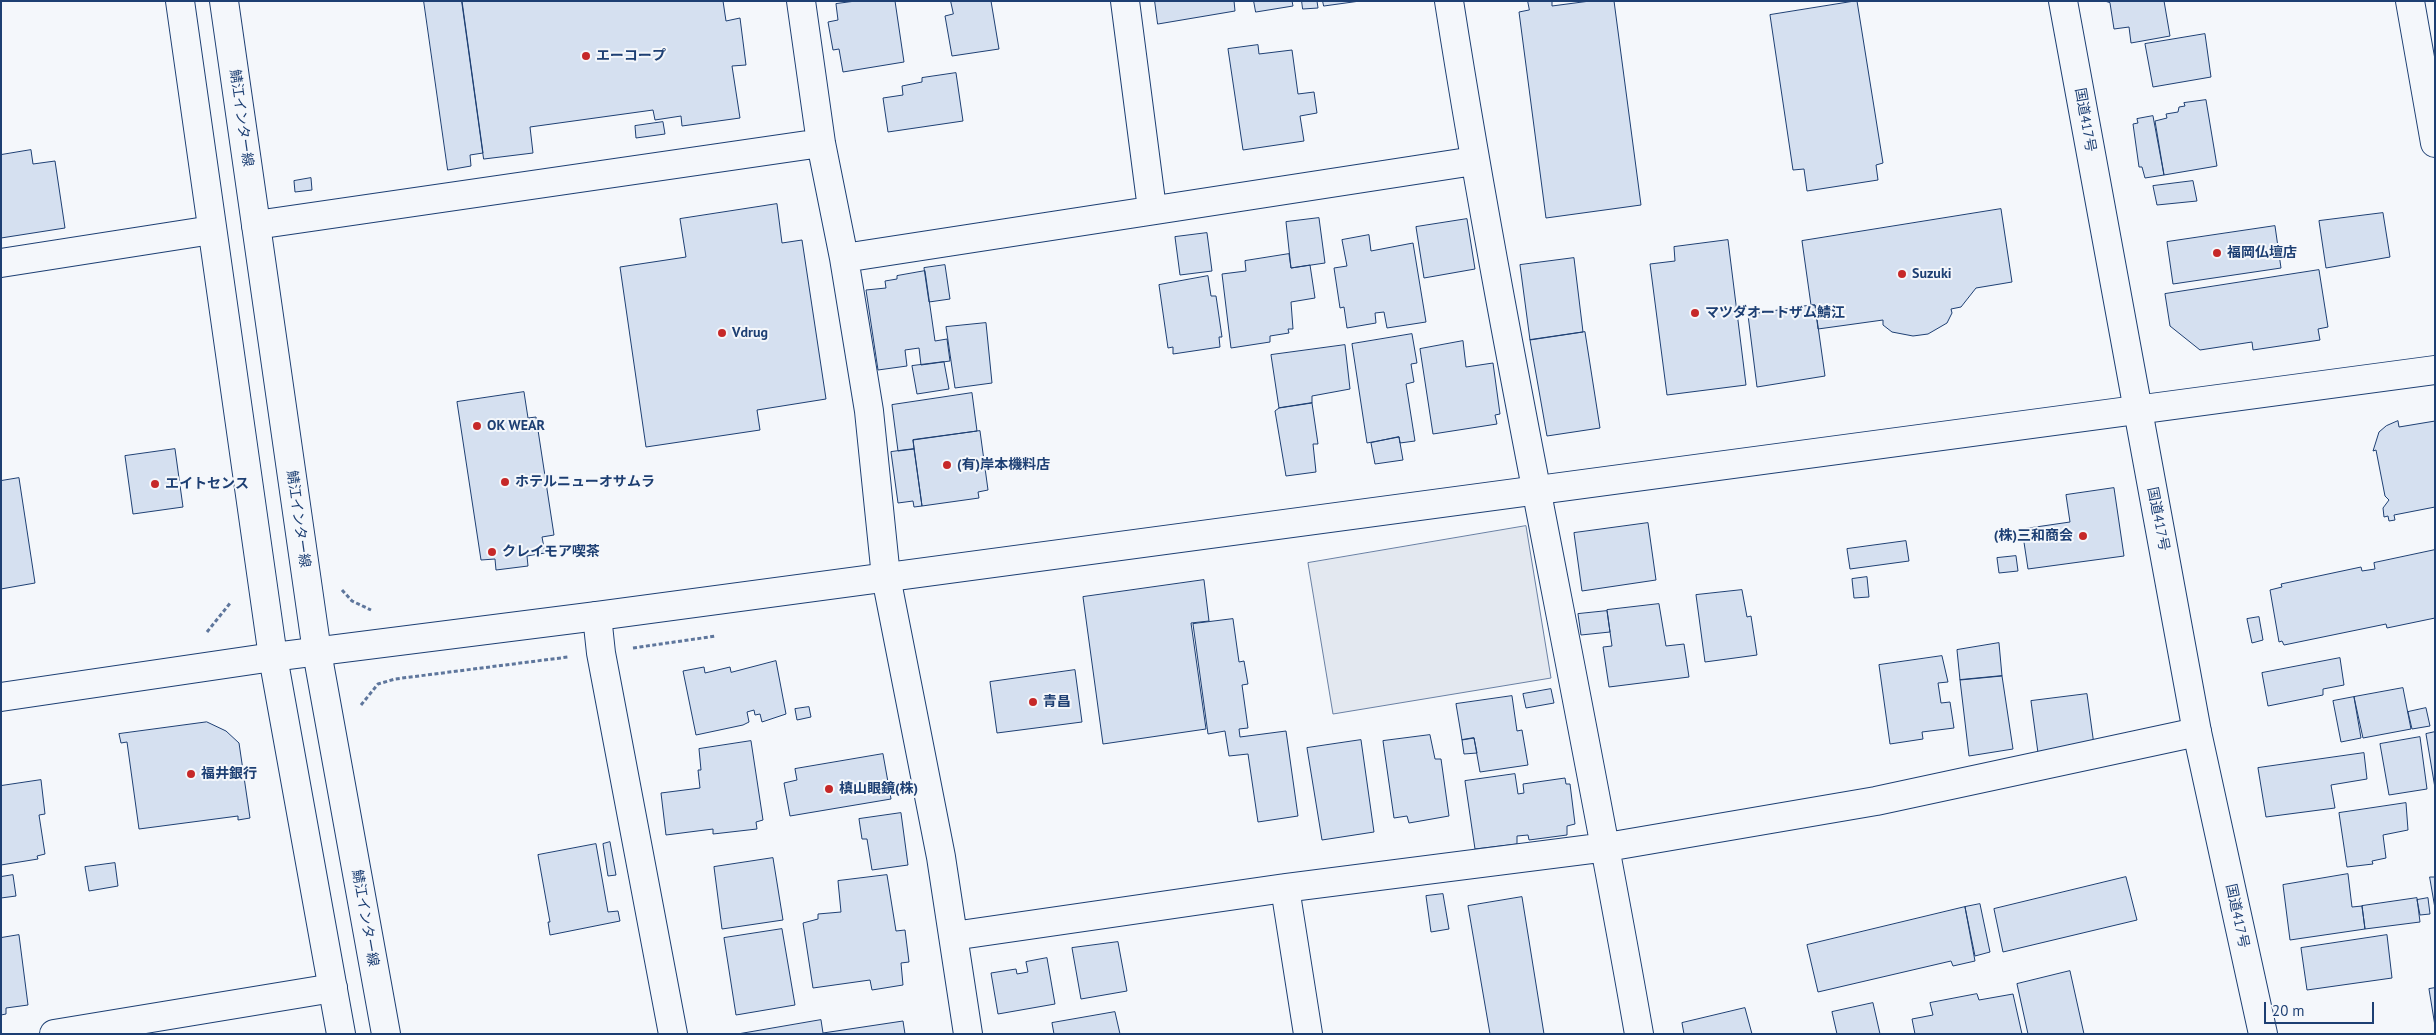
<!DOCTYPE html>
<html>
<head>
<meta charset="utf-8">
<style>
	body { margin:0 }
	#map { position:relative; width:2436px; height:1035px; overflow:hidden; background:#f4f7fb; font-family:"PT Sans",sans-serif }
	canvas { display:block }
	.frame { position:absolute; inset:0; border:2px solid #1d3f73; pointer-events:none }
	.scale { position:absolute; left:2264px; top:1002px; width:110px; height:22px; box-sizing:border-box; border:2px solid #1d3f73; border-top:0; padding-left:6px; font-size:15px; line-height:18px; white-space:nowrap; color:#1d3f73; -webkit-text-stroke:4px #f4f7fb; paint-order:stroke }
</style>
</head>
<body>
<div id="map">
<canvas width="2436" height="1035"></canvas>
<div class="frame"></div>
<div class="scale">20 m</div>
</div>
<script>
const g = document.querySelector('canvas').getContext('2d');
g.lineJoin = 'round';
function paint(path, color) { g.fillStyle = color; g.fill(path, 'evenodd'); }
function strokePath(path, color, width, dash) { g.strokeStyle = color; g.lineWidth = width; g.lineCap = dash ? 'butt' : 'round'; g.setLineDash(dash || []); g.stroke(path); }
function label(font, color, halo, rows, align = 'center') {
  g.font = font + ' "PT Sans","Noto Sans JP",sans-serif'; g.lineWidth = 4; g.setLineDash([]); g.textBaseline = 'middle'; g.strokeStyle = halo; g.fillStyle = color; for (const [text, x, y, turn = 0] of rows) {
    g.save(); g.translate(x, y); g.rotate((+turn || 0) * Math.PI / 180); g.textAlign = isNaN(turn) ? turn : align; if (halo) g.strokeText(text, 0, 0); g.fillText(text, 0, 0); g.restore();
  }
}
const parking = new Path2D(`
	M1526,526l25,152 -218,36 -25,-151z`);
const building = new Path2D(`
	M424,1h38l21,152 -13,2 1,11 -23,4z
	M462,1h261l3,20 14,-3 6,47 -14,1 8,52 -58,8 -1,-10 -26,4 -2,-10 -123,17 3,26 -49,6z
	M856,1h39l9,61 -61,10 -4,-23 -6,1 -5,-28 10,-2 -2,-16z
	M951,1h40l8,48 -47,7 -7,-40 8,-2z
	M1155,1h79l1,10 -77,13z
	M1254,1h38l1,5 -37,6z
	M1302,1h15l1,7 -15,1z
	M1323,1h37l-36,5z
	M1528,1h24v5l38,-5h24l27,204 -95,13 -27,-206 10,-2z
	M1857,1l26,162 -7,2 2,15 -71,11 -3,-22 -11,1 -23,-155z
	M2105,1h59l6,35 -39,7 -2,-16 -15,2 -4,-26z
	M2205,34l6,43 -58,10 -8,-43z
	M1258,45l1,9 33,-4 6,44 16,-2 3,21 -17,3 4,25 -61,9 -15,-101z
	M956,73l7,48 -75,11 -5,-34 20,-3 -1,-9 20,-4v-4z
	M2206,100l11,66 -53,9 -9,-54 12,-3 -1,-4 12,-2 1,-5 6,-1 -1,-3z
	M2153,116l11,59 -19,3 -3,-11h-3l-6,-43 5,-1 -1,-4z
	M663,122l2,12 -29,4 -1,-12z
	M31,150l2,14 22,-3 10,67 -64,10v-83z
	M311,178l1,12 -17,2 -1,-11z
	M2193,181l4,20 -40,4 -4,-19z
	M777,204l5,39 20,-3 24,159 -69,11 3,20 -114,17 -26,-180 66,-10 -6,-38z
	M2001,209l11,73 -36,6 -15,19 -10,2 1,4 -5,10 -19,11 -15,2 -21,-4 -9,-7v-5l-65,9 -3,-24h-4l-9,-64z
	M2383,213l7,44 -64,11 -7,-47z
	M1319,218l6,45 -34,5 -5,-46z
	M1467,219l8,50 -51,9 -8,-51z
	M2275,226l6,42 -108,16 -6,-42z
	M1207,233l5,38 -32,4 -5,-38z
	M1369,235l2,16 42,-8 13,79 -39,6 -3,-16 -9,1 1,10 -29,5 -3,-21 -4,1 -6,-40 13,-2 -5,-26z
	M1728,240l18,145 -79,10 -17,-131 25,-3 -1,-14z
	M1289,254l2,14 19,-3 5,33 -24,4 2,27h-5l1,4 -19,3v6l-39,6 -9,-74 24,-3 -1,-10z
	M1574,258l9,74 -53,8 -10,-75z
	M945,265l5,34 -21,3 -5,-34z
	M2319,270l9,57 -10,2 2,11 -67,10 -1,-8 -52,8 -30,-24 -5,-32z
	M925,271l10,70 12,-2 3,22 -29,4 -2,-17 -14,2 2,16 -29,4 -12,-80 20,-2 -1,-7 12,-2v-3z
	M1208,276l3,20h5l6,41h-3l1,10 -47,7v-7l-5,1 -9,-63z
	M1811,305h4l10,71 -68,11 -9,-72z
	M986,323l6,60 -37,5 -9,-61z
	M1585,332l15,96 -53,8 -17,-96z
	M1412,334l5,29 -6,1 3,18 -8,2 9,57 -15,2 -1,-6 -32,6 -15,-99z
	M1463,341l3,26 27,-4 7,51 -5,1 2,9 -64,10 -13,-85z
	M1345,345l5,44 -38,7v7l-33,5 -8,-53z
	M944,362l5,27 -32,5 -5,-28z
	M524,392l4,26 8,-1 18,118 -12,2 3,16 -18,3 1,10 -32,4 -1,-11 -14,1 -24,-158z
	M972,393l5,38 -64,9 1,9 -16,2 -6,-46z
	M1312,403l6,41h-5l3,28 -30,4 -11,-65 4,-3z
	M2398,421l1,6 36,-6v86l-41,8 1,5 -6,1 -1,-5 -4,1 -1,-9 6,-8 -4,-4 -9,-46 -3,1 6,-19 7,-6z
	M980,431l8,59 -10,2 1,6 -57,8 -9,-66z
	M1399,437l4,23 -28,4 -4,-21z
	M175,449l8,58 -50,7 -8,-58z
	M914,449l8,57 -8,1 -1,-6 -15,2 -7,-51z
	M19,478l16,105 -34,6v-108z
	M2114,488l10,68 -96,13 -6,-40 48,-7 -4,-27z
	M1648,523l8,57 -74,11 -8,-58z
	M1906,541l3,20 -59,8 -3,-20z
	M2435,550v68l-48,10 -1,-4 -102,21 -2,-4 -3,1 -9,-52 12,-3 -1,-3 80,-17 1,4 13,-2 -1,-6z
	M2016,556l2,15 -19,2 -2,-15z
	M1867,577l2,20 -15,1 -2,-19z
	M1204,580l5,41 -18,2 15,106 -103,15 -20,-147z
	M1742,590l5,27 4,-1 6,39 -52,7 -9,-67z
	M1659,604l7,42 18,-2 5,33 -80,10 -6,-40 9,-1 -5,-36z
	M1607,611l3,21 -29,3 -3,-21z
	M2259,617l4,23 -11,3 -5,-24z
	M1233,619l6,43 5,-1 4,23 -6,1 6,43 -9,1 1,8 46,-6 12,85 -40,6 -10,-68 -19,2 -4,-25 -17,3 -15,-110z
	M1999,643l3,33 -42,4 -3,-30z
	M1942,656l6,26 -10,1 3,20 9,-1 4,26 -32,4 1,7 -33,5 -11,-79z
	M2340,658l4,27 -21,4v6l-55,11 -6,-33z
	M776,661l10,53 -24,8 -2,-8 -5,1 -1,-5 -7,2 2,10 -6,3 -47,10 -13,-64 21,-4 1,6 25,-6 1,5z
	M1075,670l7,52 -85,11 -7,-51z
	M2002,676l11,73 -44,7 -9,-76z
	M2403,688l8,41 -48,9 -9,-41z
	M1551,689l3,14 -28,5 -3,-14z
	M2087,694l7,51 -56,8 -7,-52z
	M1512,696l5,35 5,-1 6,35 -48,7 -6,-34 -12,2 -6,-36z
	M2354,697l7,41 -20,4 -8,-41z
	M809,707l2,10 -14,3 -2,-11z
	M2426,708l4,18 -18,3 -4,-17z
	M207,722l19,9 13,12 11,75 -12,2v-4l-99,13 -12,-87 -6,1 -2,-9z
	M2435,732v56l-9,-54z
	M1430,735l5,24h6l8,57 -40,7 -2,-7 -13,2 -11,-77z
	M2420,737l7,52 -38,6 -9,-51z
	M1474,738l3,15 -13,1 -2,-14z
	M1361,740l13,92 -52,8 -15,-92z
	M751,741l12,79 -7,2 1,7 -44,5v-5l-47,6 -5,-42 39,-5 -2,-18h3l-2,-21z
	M2364,753l3,26 -36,6 4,23 -69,9 -8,-49z
	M883,754l8,45 -101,17 -6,-33 13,-3 -2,-11z
	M1515,774l3,20 6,-1 -1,-9 42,-6 1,6h4l5,40 -8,2v9l-38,5 -1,-5 -11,1v8l-42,5 -10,-68z
	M41,780l4,34 -6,1 6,39 -8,2 1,3 -37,6v-79z
	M2406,803l2,27 -25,5 3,23 -14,3 1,3 -26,3 -8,-54z
	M901,813l7,52 -36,5 -5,-31h-5l-3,-20z
	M610,842l6,33 -8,1 -5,-32z
	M596,844l12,68 10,-1 2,10 -70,14 -2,-13h2l-12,-67z
	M773,858l10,62 -61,9 -8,-62z
	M115,863l3,23 -29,5 -4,-24z
	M2348,874l4,33 10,-1 3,23 -75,11 -7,-55z
	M13,875l3,21 -15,2v-21z
	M887,875l9,56 9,-1 4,32 -8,1 2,22 -31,5 -2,-10 -57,8 -10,-65 15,-4v-5l23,-2 -3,-31z
	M2126,877l11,43 -134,32 -9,-43z
	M2430,877h5v31z
	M1443,894l6,35 -18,3 -5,-36z
	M1522,897l22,137h-54l-22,-128z
	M2417,898l3,24 -55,7 -3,-23z
	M2428,898l2,16 -10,1 -3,-15z
	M1980,904l10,48 -15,4 -10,-49z
	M1965,907l10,54 -22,5 -2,-5 -133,31 -11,-47z
	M782,929l13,76 -59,10 -12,-77z
	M19,935l9,70 -22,3v6l-5,1v-77z
	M2387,935l5,43 -85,12 -6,-42z
	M1118,942l9,49 -46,8 -9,-51z
	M1047,958l8,46 -57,10 -7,-41 25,-4 1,5 11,-2 -2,-10z
	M2070,971l14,63h-56l-11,-50z
	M2435,988v38l-6,-37z
	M1977,994l2,6 34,-6 9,40h-107l-3,-15 21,-4 -3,-12z
	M1873,1003l7,31h-43l-5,-22z
	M1745,1008l7,26h-68l-2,-11z
	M1115,1012l5,22h-66l-2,-11z
	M821,1020l2,13 80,-12 2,13h-167z`);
const path = new Path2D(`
	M342,590l10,11 19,9
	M207,632l24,-30
	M633,648l83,-12
	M361,705l17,-21 17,-5 173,-22`);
const minor = new Path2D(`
	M801,1l20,142 23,115 25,153 17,166 55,280 27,177
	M1125,1l27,208
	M1449,1c54,346 130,688 190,1033
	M2410,1l25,142
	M256,225l565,-82
	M844,258l630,-97
	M1,263l211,-33
	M597,616l4,37 72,381
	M1285,888l23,146
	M953,936l332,-48 322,-41 269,-46 321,-69
	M54,1034l279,-46`);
const tertiary = new Path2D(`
	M1,697l272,-40 324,-41 1838,-246`);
const primary = new Path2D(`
	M180,1l93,656 68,377
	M224,1l93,651 69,382`);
const trunk = new Path2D(`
	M2063,1l134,731 66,302`);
const markers = [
	[586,56,5,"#c62828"],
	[2217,253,5,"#c62828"],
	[1902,274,5,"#c62828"],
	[1695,313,5,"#c62828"],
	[722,333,5,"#c62828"],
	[477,426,5,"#c62828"],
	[947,465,5,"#c62828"],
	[505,482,5,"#c62828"],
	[155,484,5,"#c62828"],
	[2083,536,5,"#c62828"],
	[492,552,5,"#c62828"],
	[1033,702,5,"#c62828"],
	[191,774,5,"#c62828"],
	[829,789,5,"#c62828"]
];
const poiNames = [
	["エーコープ",596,56],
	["福岡仏壇店",2227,253],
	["Suzuki",1912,274],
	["マツダオートザム鯖江",1705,313],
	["Vdrug",732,333],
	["OK WEAR",487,426],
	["(有)岸本機料店",957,465],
	["ホテルニューオサムラ",515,482],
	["エイトセンス",165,484],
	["(株)三和商会",2073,536,"right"],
	["クレイモア喫茶",502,552],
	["青昌",1043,702],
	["福井銀行",201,774],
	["槙山眼鏡(株)",839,789]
];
const streetNames = [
	["鯖江インター線",241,118,82],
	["国道417号",2085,120,80],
	["鯖江インター線",298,519,82],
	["国道417号",2158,519,79],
	["国道417号",2237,916,78],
	["鯖江インター線",365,918,80]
];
paint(parking, '#e3e8f0');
strokePath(parking, '#687fa3', 1);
paint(building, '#d5e0f0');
strokePath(building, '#1d3f73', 1);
strokePath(minor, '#1d3f73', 30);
strokePath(tertiary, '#1d3f73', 30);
strokePath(primary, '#1d3f73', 30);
strokePath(trunk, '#1d3f73', 30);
strokePath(path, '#5e769c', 3, [4, 2.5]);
strokePath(minor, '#f4f7fb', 28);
strokePath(tertiary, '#f4f7fb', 28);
strokePath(primary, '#f4f7fb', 28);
strokePath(trunk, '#f4f7fb', 28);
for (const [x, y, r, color] of markers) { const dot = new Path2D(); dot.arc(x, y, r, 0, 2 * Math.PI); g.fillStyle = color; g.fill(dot); strokePath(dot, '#f4f7fb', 2); }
label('bold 14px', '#1d3f73', '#f4f7fb', poiNames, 'left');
label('14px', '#1d3f73', '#f4f7fb', streetNames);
</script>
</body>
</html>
